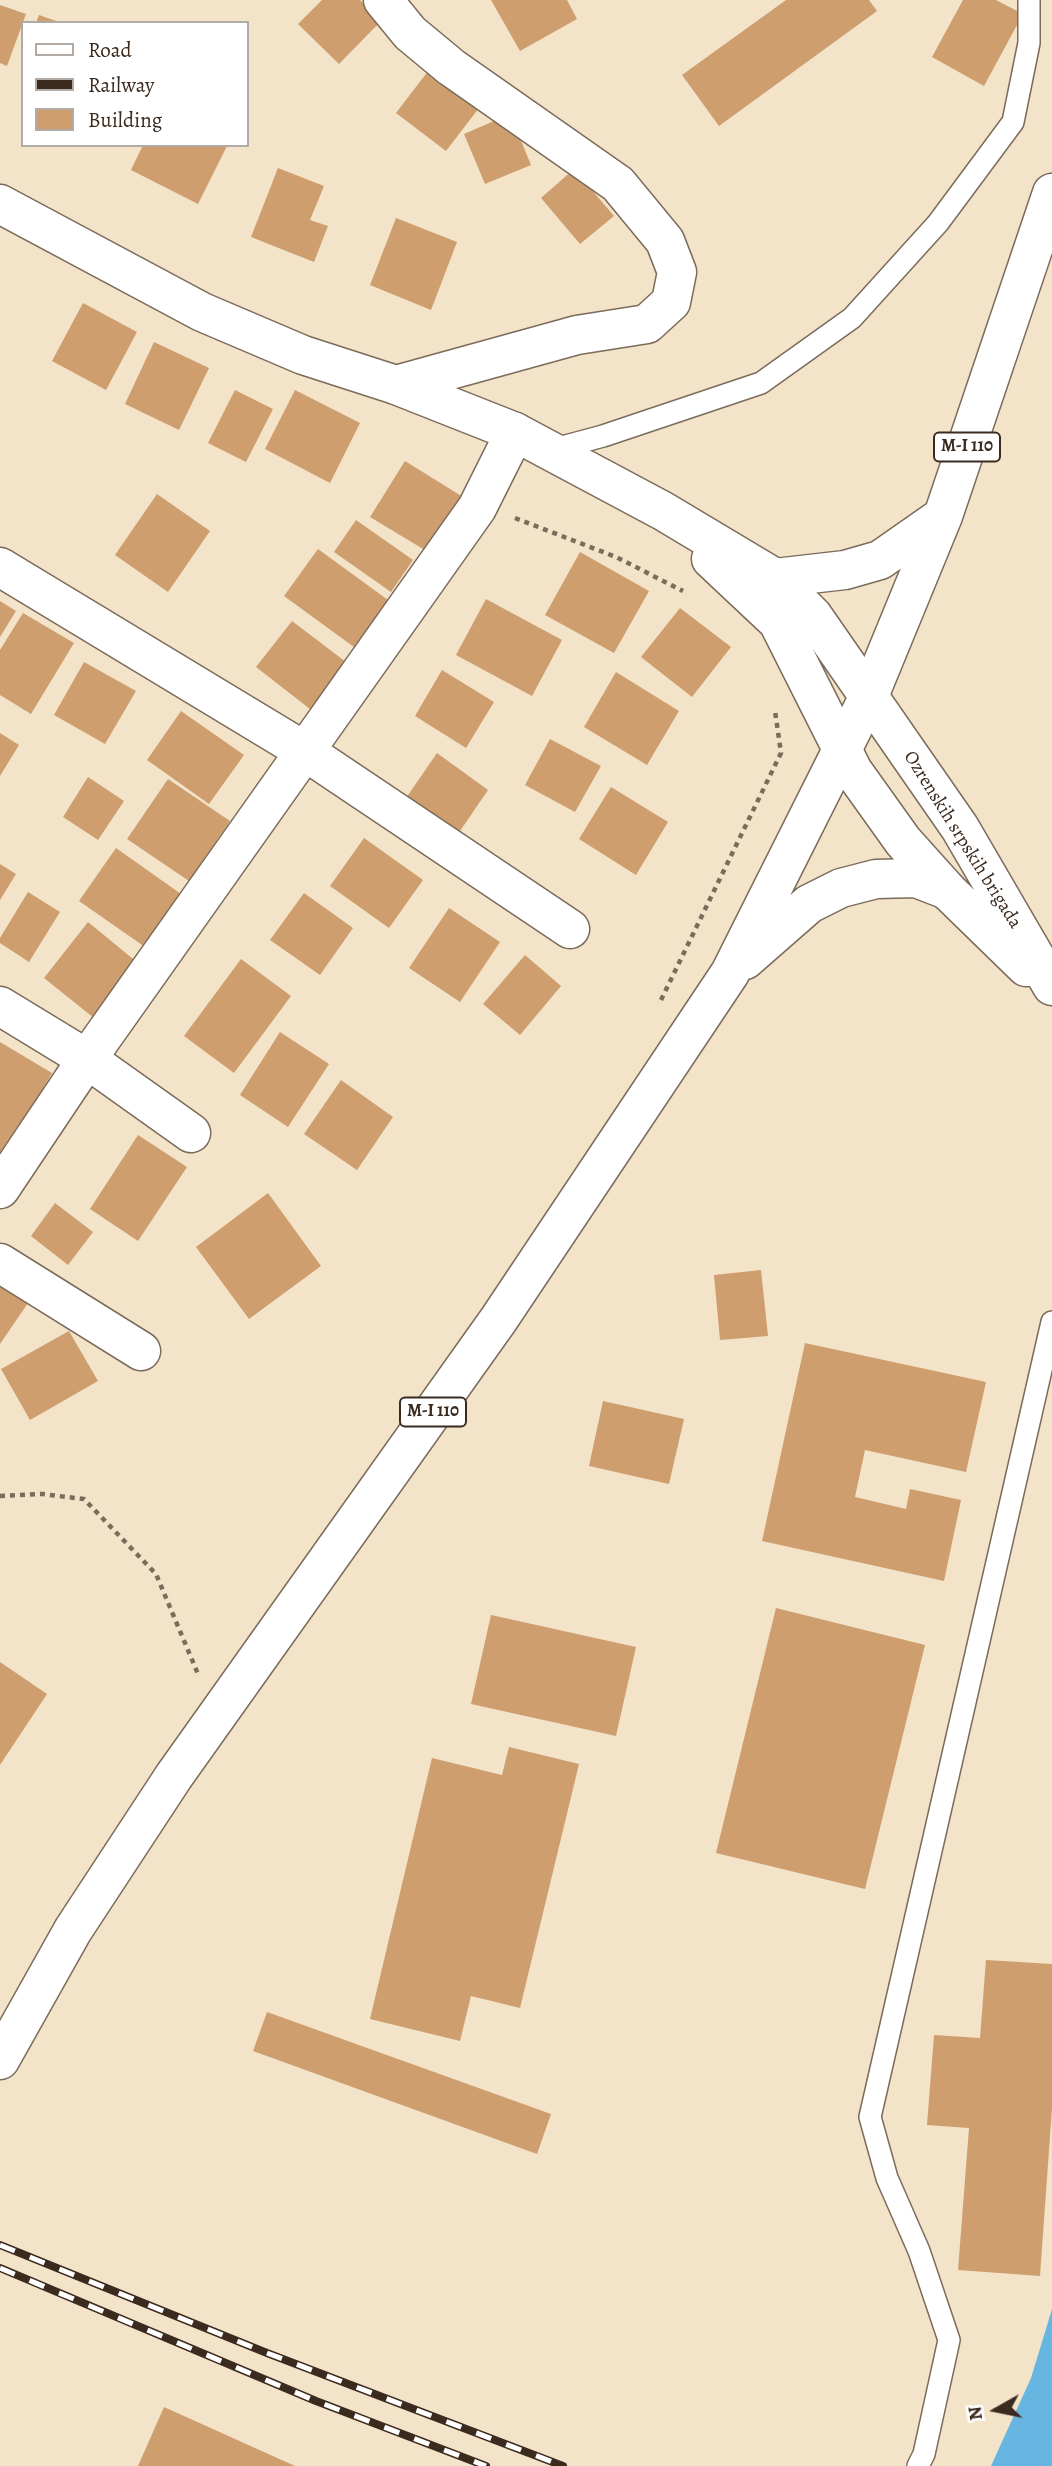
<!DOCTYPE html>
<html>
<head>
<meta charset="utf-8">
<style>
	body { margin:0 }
	#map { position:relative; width:1052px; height:2466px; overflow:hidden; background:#f3e3c9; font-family:Alegreya,serif }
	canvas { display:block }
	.legend { position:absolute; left:21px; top:21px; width:228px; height:126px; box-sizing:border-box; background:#fff; border:2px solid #b1aaa5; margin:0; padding:9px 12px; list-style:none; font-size:21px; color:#3b2a1e }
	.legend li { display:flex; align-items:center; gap:14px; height:35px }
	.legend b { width:35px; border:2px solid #b1aaa5 }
	.north { position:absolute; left:961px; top:2375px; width:70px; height:70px; -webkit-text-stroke:5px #fff; paint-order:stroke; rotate:261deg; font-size:19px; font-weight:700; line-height:28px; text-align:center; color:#3b2a1e }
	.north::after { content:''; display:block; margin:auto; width:24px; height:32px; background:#3b2a1e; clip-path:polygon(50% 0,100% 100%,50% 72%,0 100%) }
</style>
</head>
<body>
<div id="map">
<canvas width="1052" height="2466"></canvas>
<ul class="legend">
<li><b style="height:9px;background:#fff"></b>Road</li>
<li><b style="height:9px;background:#3b2a1e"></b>Railway</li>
<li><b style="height:19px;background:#ce9e6e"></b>Building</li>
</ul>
<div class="north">N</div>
</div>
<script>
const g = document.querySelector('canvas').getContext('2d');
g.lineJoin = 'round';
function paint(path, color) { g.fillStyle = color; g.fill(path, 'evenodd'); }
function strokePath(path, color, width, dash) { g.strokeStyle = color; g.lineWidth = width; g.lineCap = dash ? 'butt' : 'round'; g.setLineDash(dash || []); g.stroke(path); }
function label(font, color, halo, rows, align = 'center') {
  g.font = font + ' Alegreya,serif'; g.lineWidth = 5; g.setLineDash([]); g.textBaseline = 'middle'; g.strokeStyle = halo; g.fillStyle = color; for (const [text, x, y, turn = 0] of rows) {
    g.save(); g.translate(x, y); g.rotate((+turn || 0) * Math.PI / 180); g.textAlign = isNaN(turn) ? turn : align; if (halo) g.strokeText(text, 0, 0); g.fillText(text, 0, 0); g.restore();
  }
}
const water = new Path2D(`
	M1052,2309v157h-61l40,-88z`);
const building = new Path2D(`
	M322,0h38l21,21 -42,43 -41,-40z
	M491,0h76l10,19 -57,32z
	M786,0h83l8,11 -158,115 -37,-51z
	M963,0h33l27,14 -39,72 -52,-29z
	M0,5l26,9 -19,52 -7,-3z
	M39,15l20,7v1h-23z
	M432,66l50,38 -36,47 -50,-38z
	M510,114l21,51 -46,19 -21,-50z
	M143,145h83l1,1 -29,58 -67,-34z
	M278,168l46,18 -14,34 18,6 -14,36 -63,-25z
	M574,169l40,47 -34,28 -39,-46z
	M396,218l61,24 -26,68 -61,-25z
	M83,303l54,29 -31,58 -54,-29z
	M154,342l55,26 -30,62 -54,-26z
	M235,390l38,19 -27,53 -38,-19z
	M295,390l65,33 -30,60 -65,-34z
	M405,461l58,36 -35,55 -58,-35z
	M157,494l53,37 -42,61 -53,-37z
	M356,520l57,40 -22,32 -57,-40z
	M318,549l70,51 -34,47 -70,-51z
	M580,552l69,39 -35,62 -69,-38z
	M486,599l76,41 -30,56 -76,-41z
	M0,601l16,10 -16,26z
	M680,608l51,39 -39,50 -51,-40z
	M23,613l51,30 -43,71 -31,-19v-45z
	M292,621l54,41 -36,47 -54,-42z
	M84,662l52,29 -31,53 -51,-29z
	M442,670l52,32 -28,46 -51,-32z
	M616,672l63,39 -32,54 -63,-38z
	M181,711l63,44 -35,49 -62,-44z
	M0,733l19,12 -19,31z
	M550,739l51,27 -26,46 -50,-27z
	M437,753l51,37 -32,47 -52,-36z
	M88,777l36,24 -26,39 -35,-23z
	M168,779l62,42 -41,60 -62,-42z
	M611,787l57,35 -32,53 -57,-36z
	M364,838l59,42 -34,48 -59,-42z
	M116,848l65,46 -36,53 -66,-46z
	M0,864l16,10 -16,26z
	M28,892l32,20 -31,50 -29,-19v-5z
	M304,893l49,35 -33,47 -50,-35z
	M449,908l51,34 -40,60 -51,-34z
	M88,922l50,41 -44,55 -50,-40z
	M525,955l36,31 -41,49 -37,-31z
	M241,959l50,37 -57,77 -50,-37z
	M280,1032l49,32 -41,63 -48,-32z
	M0,1042l52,31 -52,88z
	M341,1080l52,37 -36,53 -53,-36z
	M138,1135l49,32 -49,74 -48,-32z
	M268,1193l53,73 -72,53 -53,-72z
	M55,1203l38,29 -25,33 -37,-29z
	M761,1270l7,66 -48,4 -6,-65z
	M0,1283l28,20 -28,41z
	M69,1331l29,50 -68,39 -29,-51z
	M805,1343l181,39 -20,90 -101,-22 -10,47 51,12 4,-20 51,11 -17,81 -182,-40z
	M603,1401l81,18 -15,65 -80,-18z
	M776,1608l149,37 -60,244 -149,-36z
	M491,1615l145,32 -20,89 -145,-32z
	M0,1662l47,32 -47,71z
	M509,1747l70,17 -59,244 -49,-12 -11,45 -90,-22 62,-261 70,17z
	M986,1960l66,4v144l-12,168 -82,-6 11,-142 -42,-3 7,-90 46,3z
	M267,2012l284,102 -14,40 -284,-103z
	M164,2407l131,59h-157z`);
const path = new Path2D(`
	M515,518l101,39 67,34
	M661,1000l120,-247 -6,-42
	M0,1496l42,-2 42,5 72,75 42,100`);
const lane = new Path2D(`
	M551,450l52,-14 158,-53 91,-65 86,-95 75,-101 16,-79v-43
	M918,2466l6,-12 25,-114 -30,-89 -32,-73 -17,-61 182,-795`);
const street = new Path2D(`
	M383,0l27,33 41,34 167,117 47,57 12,31 -6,30 -24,22 -70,11 -181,50
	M0,567l306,185 264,177
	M0,1006l87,53 104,74
	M0,1189l87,-130 390,-551 38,-76
	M0,1263l141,88`);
const secondary = new Path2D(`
	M0,204l202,108 101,43 93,30 119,47 148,79 112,67 38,38 147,212 92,158
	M711,559l67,63 75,149 50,70 44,49 79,77`);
const primary = new Path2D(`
	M775,578l70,-8 35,-10 63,-44
	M745,960l64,-56 32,-16 35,-9 40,-1 31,12
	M0,2060l73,-130 101,-154 325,-457 231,-346 139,-277 74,-180 109,-323`);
const rail = new Path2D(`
	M0,2245l267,108 296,113
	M0,2268l316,133 170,65`);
const shields = [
	[967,447,66],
	[433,1412,66]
];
const shieldNames = [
	["M-I 110",967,447],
	["M-I 110",433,1412]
];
const streetNames = [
	["Ozrenskih srpskih brigada",962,840,58]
];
paint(water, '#67b6e1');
paint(building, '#ce9e6e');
strokePath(lane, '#7b6b5a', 24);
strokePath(street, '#7b6b5a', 41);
strokePath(secondary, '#7b6b5a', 41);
strokePath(primary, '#7b6b5a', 41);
strokePath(path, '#7b6b5a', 4.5, [5, 5]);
strokePath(lane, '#fff', 21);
strokePath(street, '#fff', 38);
strokePath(secondary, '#fff', 38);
strokePath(primary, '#fff', 38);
strokePath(rail, '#3b2a1e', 8);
strokePath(rail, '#fff', 5, [16]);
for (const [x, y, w] of shields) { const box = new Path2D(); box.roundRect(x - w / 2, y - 14.5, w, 29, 5); g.fillStyle = '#fff'; g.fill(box); strokePath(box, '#3b2a1e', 2); }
label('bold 18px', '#3b2a1e', null, shieldNames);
label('19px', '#3b2a1e', '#fff', streetNames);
</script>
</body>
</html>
